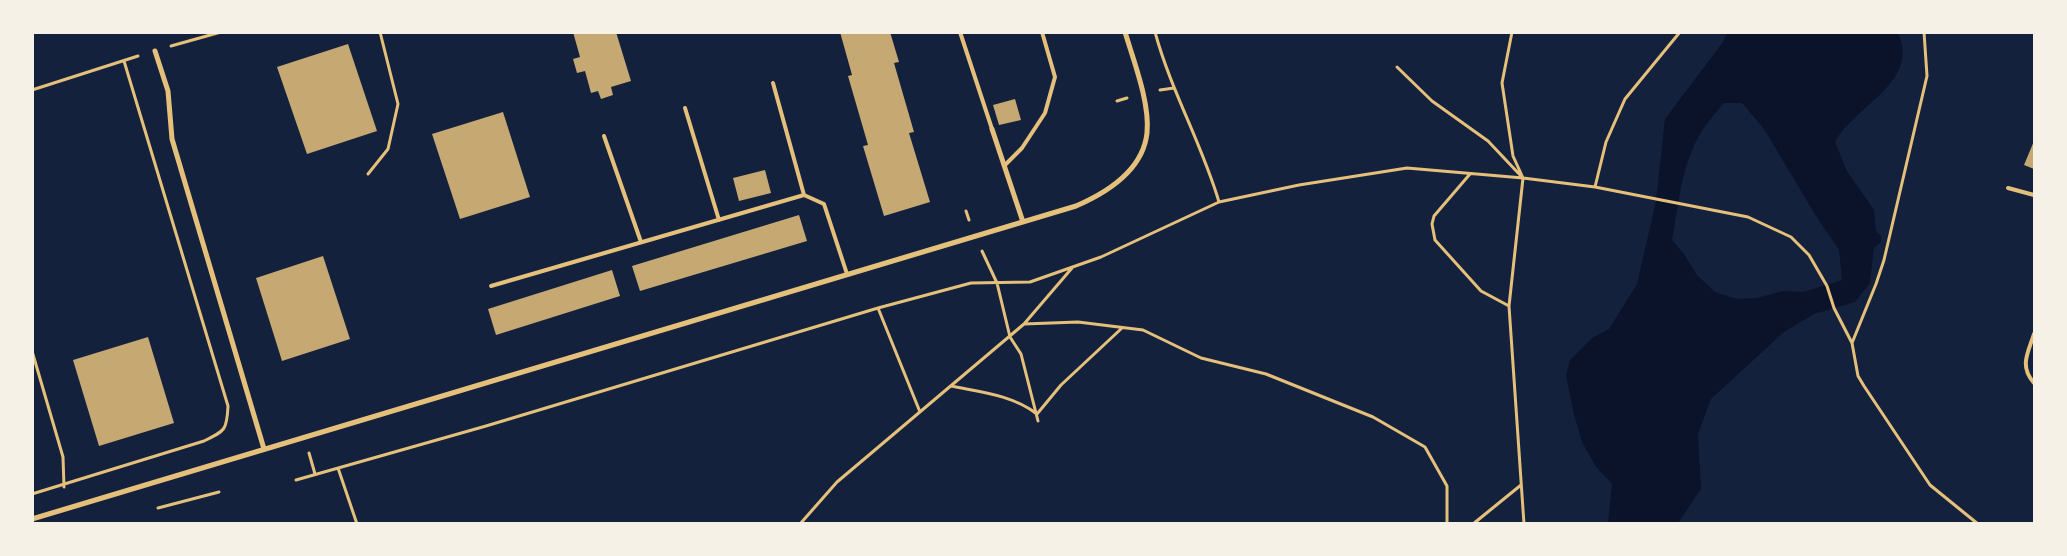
<!DOCTYPE html>
<html>
<head>
<meta charset="utf-8">
<style>
	body { margin:0 }
	#map { position:relative; width:2067px; height:556px; overflow:hidden; background:#14213d; font-family:Georgia,serif }
	canvas { display:block }
	.frame { position:absolute; inset:0; border:34px solid #f6f1e7; pointer-events:none }
</style>
</head>
<body>
<div id="map">
<canvas width="2067" height="556"></canvas>
<div class="frame"></div>
</div>
<script>
const g = document.querySelector('canvas').getContext('2d');
g.lineJoin = 'round';
function paint(path, color) { g.fillStyle = color; g.fill(path, 'evenodd'); }
function strokePath(path, color, width, dash) { g.strokeStyle = color; g.lineWidth = width; g.lineCap = dash ? 'butt' : 'round'; g.setLineDash(dash || []); g.stroke(path); }
const water = new Path2D(`
	M1727,33h171c23,49 -43,72 -63,109l12,29 27,39 2,21 5,5v6l-7,6 -4,35 -15,19 -41,12 -30,18 -73,67 -13,35 3,55 -23,34h-70l4,-39 -16,-17 -14,-25 -8,-27 -8,-40 4,-15 22,-22 17,-9 28,-45 19,-83 9,-82 58,-77zM1724,103h18l22,26 52,87 23,34 3,30 -39,12 -20,-1 -26,7 -20,1 -22,-7 -18,-17 -13,-21 -12,-14c6,-30 8,-64 21,-92 7,-17 19,-31 31,-45z`);
const building = new Path2D(`
	M573,32h43l15,49 -20,6 2,8 -12,4 -3,-8 -7,2 -6,-22 -8,2 -4,-14 7,-2z
	M840,32h50l9,30 -5,1 20,69 -5,1 21,69 -46,14 -21,-70 5,-1 -20,-69 4,-1z
	M348,44l29,87 -70,23 -30,-87z
	M1015,99l6,21 -22,5 -6,-20z
	M503,112l27,85 -70,22 -28,-85z
	M2034,141v28l-10,-4z
	M765,170l6,23 -32,8 -6,-23z
	M799,215l8,26 -167,50 -8,-25z
	M323,256l27,83 -68,22 -26,-83z
	M612,270l8,26 -124,39 -8,-26z
	M148,337l26,86 -75,23 -26,-86z`);
const path = new Path2D(`
	M1155,32c16,59 47,112 64,170
	M1512,32l-10,51 11,73 10,22 -14,128 15,218
	M171,46l50,-14
	M1397,67l35,34 56,40 33,35
	M32,90l106,-34
	M1160,90l14,-2
	M1117,101l10,-3
	M368,174l20,-25 10,-45 -18,-72
	M1470,174l-36,42 -2,8 3,16 46,51 28,15
	M1595,187l11,-45 19,-43 55,-67
	M966,211l3,9
	M982,251l15,32 13,54 11,17 17,67
	M878,308l42,104
	M1024,324l48,-56
	M1852,343l24,-59 8,-24 43,-184 -3,-44
	M32,351l31,106 1,30
	M951,386c29,6 62,9 86,28l24,-29 61,-57
	M309,453l6,21
	M338,468l19,56
	M296,480l190,-54 392,-118 93,-25 59,-1 71,-25 118,-55 80,-17 108,-17 116,10 72,9 153,30 43,20 18,18 18,31 7,22 18,35 6,33 6,10 66,99 48,39
	M32,494l172,-53c21,-10 23,-11 24,-35l-104,-345
	M158,508l61,-16
	M800,524l37,-42 187,-158 54,-2 65,8 58,28 65,16 107,43 52,30 22,39v38
	M1473,524l48,-39`);
const service = new Path2D(`
	M960,32l32,97
	M773,83l31,112
	M685,108l34,112
	M604,136l37,106
	M1005,165l17,-17 23,-35 10,-36 -13,-45
	M2008,188l26,7
	M491,286l313,-91 20,9 23,70
	M2034,334c-6,19 -15,32 0,49`);
const minor = new Path2D(`
	M155,51l13,40 4,48 92,310
	M992,129l31,93
	M32,519l1044,-313c30,-13 67,-36 71,-73 3,-30 -13,-71 -22,-101`);
paint(water, '#0b132b');
paint(building, '#c6a872');
strokePath(path, '#e5c07b', 3);
strokePath(service, '#e5c07b', 4);
strokePath(minor, '#e5c07b', 5);
</script>
</body>
</html>
